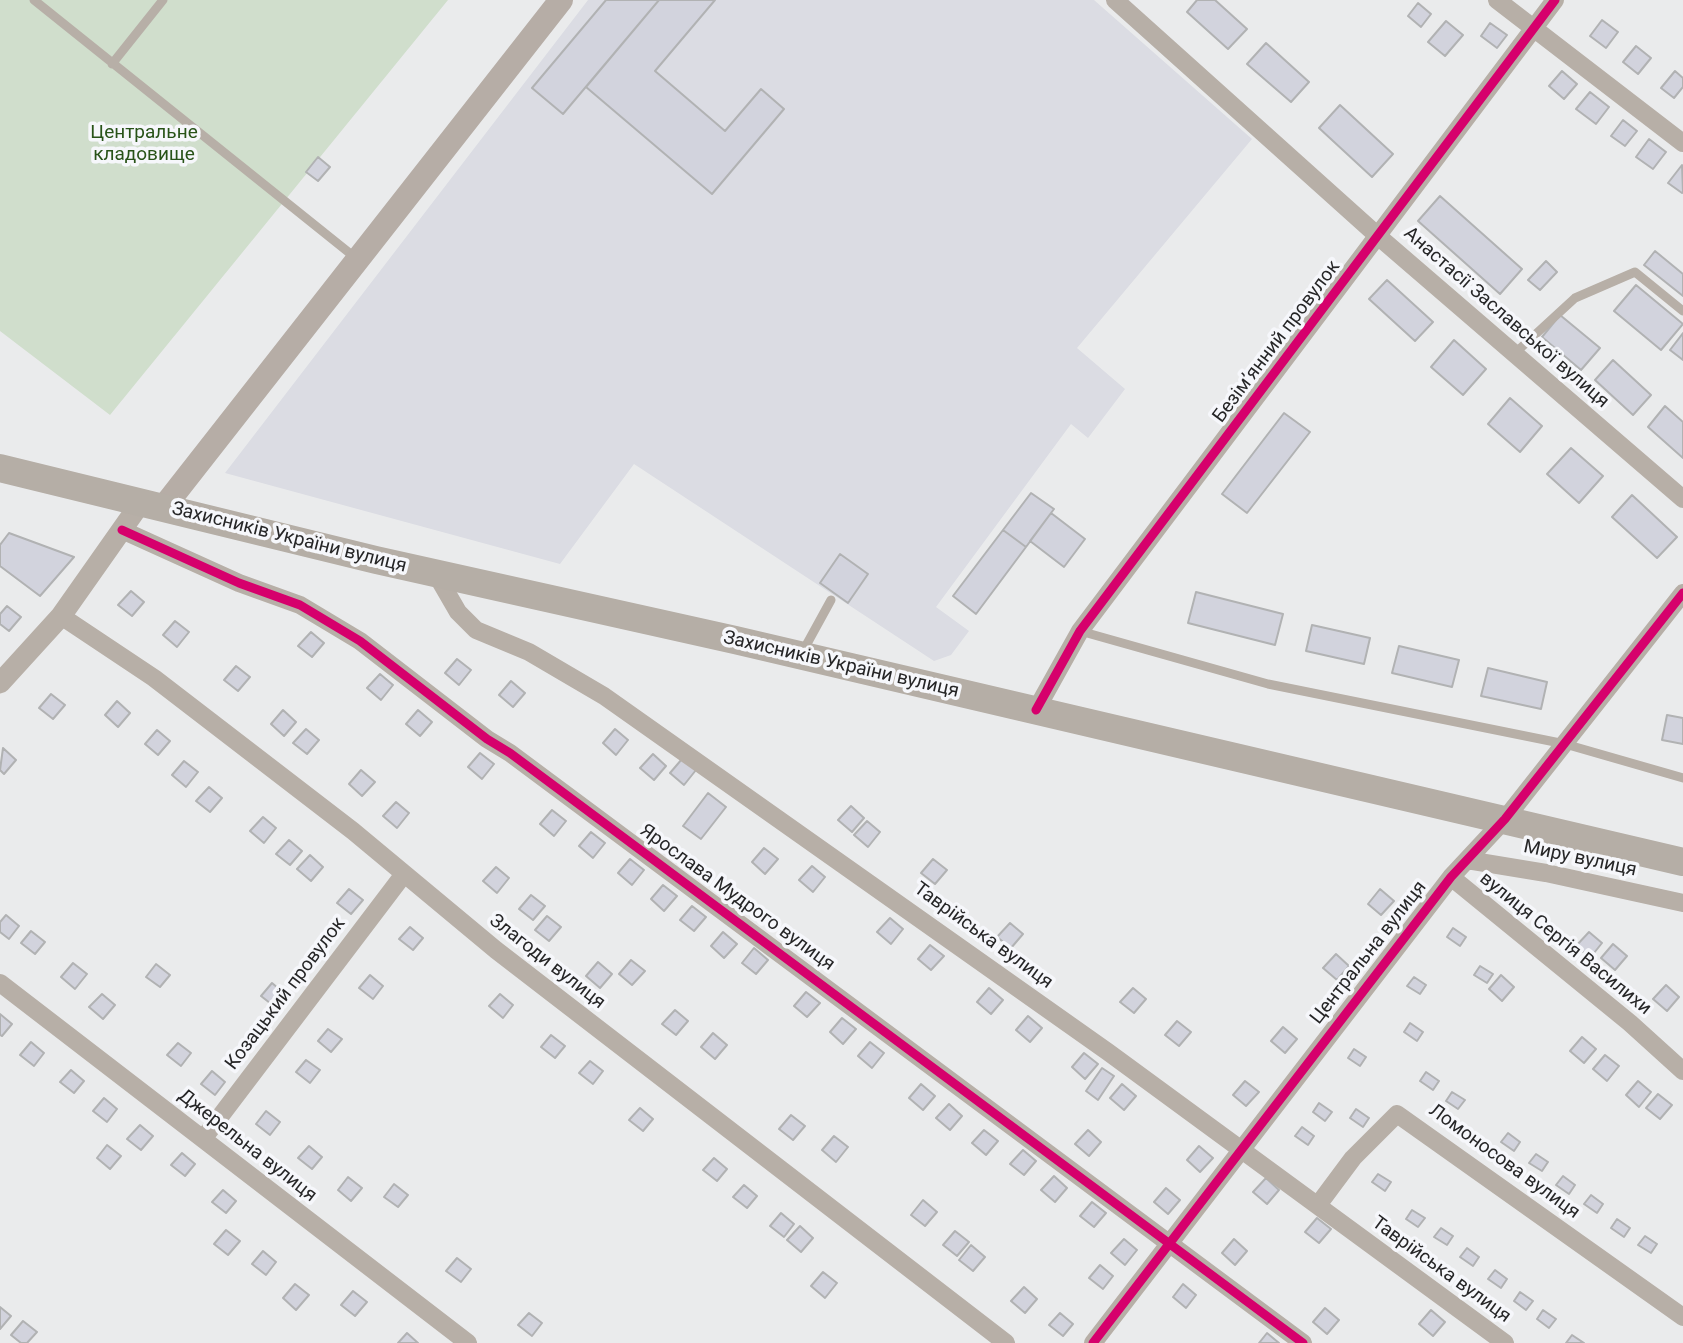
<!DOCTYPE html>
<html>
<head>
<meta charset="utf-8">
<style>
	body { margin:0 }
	canvas { display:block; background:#eaebec }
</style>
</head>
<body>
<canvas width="1683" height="1343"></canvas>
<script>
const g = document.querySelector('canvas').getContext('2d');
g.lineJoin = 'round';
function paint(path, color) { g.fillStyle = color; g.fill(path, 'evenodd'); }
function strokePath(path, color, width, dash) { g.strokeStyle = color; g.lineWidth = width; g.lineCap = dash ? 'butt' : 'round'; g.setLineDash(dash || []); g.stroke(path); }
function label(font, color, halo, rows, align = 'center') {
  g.font = font + ' Roboto,sans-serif'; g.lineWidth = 7; g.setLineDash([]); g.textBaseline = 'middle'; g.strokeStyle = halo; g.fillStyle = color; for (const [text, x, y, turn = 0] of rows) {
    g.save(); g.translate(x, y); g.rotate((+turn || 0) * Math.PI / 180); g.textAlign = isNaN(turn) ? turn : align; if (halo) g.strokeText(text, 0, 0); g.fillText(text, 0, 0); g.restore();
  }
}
const built = new Path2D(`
	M588,0h506l158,139 -175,209 48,41 -37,49 -17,-14 -135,183 33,24 -18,24 -17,6 -300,-197 -74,100 -335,-91z`);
const green = new Path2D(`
	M0,0h448l-338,415 -110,-84z`);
const building = new Path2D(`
	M606,0h53l-96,114 -31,-26z
	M659,0h56l-60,71 70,60 36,-42 23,20 -72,85 -126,-107z
	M1197,0h18l32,29 -19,20 -41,-37z
	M1418,3l13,11 -10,13 -13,-11z
	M1602,20l16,12 -12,16 -16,-12z
	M1446,21l17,14 -18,21 -17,-14z
	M1490,23l17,12 -10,13 -16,-12z
	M1266,43l43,39 -18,20 -44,-38z
	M1636,46l15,12 -13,16 -15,-12z
	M1562,71l15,13 -13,15 -15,-13z
	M1675,71l8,7v9l-9,11 -13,-10z
	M1590,92l19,15 -13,17 -20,-15z
	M1340,105l53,49 -21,23 -53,-49z
	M1623,120l14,11 -12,15 -14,-10z
	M1649,139l17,13 -13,17 -17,-12z
	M318,157l12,10 -12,14 -12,-9z
	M1682,165l1,27 -1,1 -14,-10z
	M1440,196l82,73 -22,25 -82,-73z
	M1655,251l28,23v22l-39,-31z
	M1546,261l11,11 -17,18 -12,-10z
	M1387,280l46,42 -18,19 -46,-42z
	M1636,285l47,39 -22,26 -47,-39z
	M1560,315l40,33 -19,22 -39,-33z
	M1683,333v27l-13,-10z
	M1454,340l32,29 -23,26 -32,-28z
	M1613,360l38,35 -18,20 -38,-35z
	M1510,398l32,28 -22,26 -32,-28z
	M1665,406l18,16v36l-35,-31z
	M1284,413l26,19 -63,81 -25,-19z
	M1571,448l32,28 -24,27 -32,-29z
	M1031,493l23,16 -28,38 -23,-17z
	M1632,495l45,42 -20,21 -45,-41z
	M1051,513l34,26 -21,28 -34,-26z
	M1003,530l23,17 -50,67 -23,-18z
	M9,533l65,24 -34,39 -40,-30v-21z
	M840,554l28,20 -20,29 -28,-20z
	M131,591l13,11 -12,14 -14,-11z
	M1196,592l87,22 -8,31 -87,-22z
	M7,606l14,11 -12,14 -9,-7v-10z
	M175,621l14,11 -12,15 -14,-12z
	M1312,625l58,13 -6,26 -58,-13z
	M311,632l13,11 -12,14 -14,-11z
	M1399,646l60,14 -7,27 -60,-14z
	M457,659l14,11 -12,15 -14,-12z
	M236,666l14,11 -12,14 -14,-11z
	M1488,668l59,14 -6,27 -60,-13z
	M380,674l13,11 -12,15 -14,-12z
	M511,681l14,12 -12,14 -14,-12z
	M51,694l14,11 -12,14 -14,-11z
	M117,701l13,12 -12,14 -13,-12z
	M283,710l13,12 -12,14 -13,-12z
	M418,710l14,12 -12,14 -14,-12z
	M1667,715l16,3v26l-21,-4z
	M306,729l13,11 -12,14 -14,-11z
	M615,729l13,11 -12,15 -13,-12z
	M157,730l13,11 -12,14 -13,-11z
	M3,748l13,12 -12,14 -4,-4z
	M480,753l14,11 -12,15 -14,-12z
	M653,754l13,12 -12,14 -14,-12z
	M682,759l14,11 -12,15 -14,-12z
	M184,761l14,11 -12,15 -14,-12z
	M361,770l14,12 -13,14 -13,-12z
	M209,787l13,11 -12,14 -14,-11z
	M708,793l18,14 -25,32 -18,-13z
	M396,802l13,11 -12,15 -14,-12z
	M851,806l13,12 -12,14 -14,-12z
	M552,810l14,11 -12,15 -14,-12z
	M263,817l13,11 -12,15 -14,-12z
	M867,821l13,11 -12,15 -14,-12z
	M591,832l14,11 -12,15 -14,-12z
	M289,840l13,11 -12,14 -14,-11z
	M764,848l14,11 -13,15 -13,-12z
	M310,855l13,12 -12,14 -14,-12z
	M630,859l14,11 -12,15 -14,-12z
	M933,859l14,11 -12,14 -14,-11z
	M812,866l13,11 -12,15 -14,-12z
	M496,867l13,11 -12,15 -14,-12z
	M663,885l14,11 -13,15 -13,-12z
	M349,889l14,11 -12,14 -14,-11z
	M1380,889l14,12 -13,14 -13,-11z
	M531,895l14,11 -12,14 -14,-11z
	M692,906l14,11 -12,14 -14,-11z
	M6,915l13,11 -10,13 -9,-7v-10z
	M547,916l14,11 -12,14 -14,-11z
	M890,918l13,11 -12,15 -14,-12z
	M1010,923l13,11 -12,14 -14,-11z
	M410,927l13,11 -10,12 -14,-11z
	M1453,928l13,9 -6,9 -13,-9z
	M31,931l14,11 -10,12 -14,-11z
	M723,932l14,12 -13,14 -13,-12z
	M1589,932l13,11 -12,15 -14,-12z
	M1613,944l14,12 -12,14 -14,-12z
	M930,945l14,11 -13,14 -13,-11z
	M754,948l14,12 -12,14 -14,-11z
	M1336,954l13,12 -12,14 -14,-12z
	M631,960l14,11 -13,14 -13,-11z
	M598,962l14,12 -12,14 -14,-12z
	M73,963l14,11 -12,15 -14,-12z
	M156,964l14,11 -10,12 -14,-10z
	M1480,966l13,8 -6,9 -13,-8z
	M370,975l13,11 -10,13 -14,-11z
	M1501,975l13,12 -12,14 -13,-12z
	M1414,977l12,8 -6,9 -13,-8z
	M272,983l13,11 -10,13 -14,-11z
	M1666,985l13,12 -12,14 -14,-12z
	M989,988l14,12 -12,14 -14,-12z
	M1133,988l13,11 -12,14 -14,-11z
	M806,992l14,11 -13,14 -13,-11z
	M102,994l13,11 -12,14 -14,-12z
	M500,994l13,11 -10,13 -14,-12z
	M675,1010l13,11 -12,14 -14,-11z
	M0,1014l12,10 -10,12 -2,-1z
	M1028,1016l14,12 -12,14 -14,-12z
	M842,1018l14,11 -13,15 -13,-12z
	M1177,1021l14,11 -12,14 -14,-11z
	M1410,1023l13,9 -6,9 -13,-9z
	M1283,1027l14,12 -12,14 -14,-12z
	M328,1029l14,10 -11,13 -13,-11z
	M713,1033l14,12 -12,14 -14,-12z
	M551,1035l14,11 -10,12 -14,-11z
	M1582,1037l14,12 -12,14 -14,-12z
	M31,1042l13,11 -10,13 -14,-11z
	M870,1042l14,11 -12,15 -14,-12z
	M178,1043l13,10 -10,13 -14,-11z
	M1354,1049l12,8 -6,9 -12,-8z
	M1084,1053l14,11 -13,15 -13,-12z
	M1605,1055l14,11 -12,15 -14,-12z
	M306,1060l14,10 -10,13 -14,-11z
	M590,1061l13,10 -10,13 -14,-11z
	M1102,1068l12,8 -16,24 -12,-9z
	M71,1070l13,11 -10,12 -14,-11z
	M212,1071l13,11 -10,13 -14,-11z
	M1426,1072l13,9 -6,9 -13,-9z
	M1245,1081l14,11 -13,14 -13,-11z
	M1638,1081l13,11 -12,15 -13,-12z
	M921,1084l14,12 -12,14 -14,-12z
	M1122,1084l14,12 -12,14 -14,-12z
	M1452,1092l13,8 -7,9 -12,-8z
	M1658,1094l14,11 -12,14 -14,-11z
	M104,1098l13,11 -10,13 -14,-11z
	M1319,1103l13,9 -7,9 -12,-9z
	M949,1104l13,12 -12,14 -14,-12z
	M640,1108l13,11 -10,12 -14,-11z
	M1356,1109l13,9 -6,9 -13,-9z
	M266,1111l14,11 -10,13 -14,-11z
	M791,1115l14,11 -12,14 -14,-11z
	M140,1125l13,11 -12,14 -14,-11z
	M1302,1127l12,9 -6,9 -13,-9z
	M984,1130l14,11 -12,14 -14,-12z
	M1088,1130l13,12 -12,14 -14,-12z
	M1508,1133l12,9 -6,9 -13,-9z
	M834,1136l14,11 -12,15 -14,-12z
	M107,1145l14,11 -11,13 -13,-11z
	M309,1146l13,11 -10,12 -14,-11z
	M1199,1146l14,12 -13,14 -13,-12z
	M1023,1150l13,11 -12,14 -14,-11z
	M182,1153l13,11 -10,12 -14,-11z
	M1536,1154l12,8 -6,9 -13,-8z
	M714,1158l13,11 -10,12 -14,-11z
	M1378,1174l13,8 -6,9 -13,-9z
	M1054,1176l13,12 -12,14 -14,-12z
	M1563,1176l12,9 -6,9 -13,-9z
	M348,1177l14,11 -11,13 -13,-11z
	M1266,1178l13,12 -12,14 -14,-12z
	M394,1184l14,11 -10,12 -14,-10z
	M744,1185l13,11 -10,12 -14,-11z
	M1166,1188l14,12 -12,14 -14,-12z
	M223,1190l13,11 -10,12 -14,-11z
	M1591,1195l12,9 -6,9 -13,-9z
	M923,1200l14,12 -12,14 -14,-11z
	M1092,1202l14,11 -12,14 -14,-11z
	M1412,1210l13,8 -7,9 -12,-8z
	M781,1213l13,11 -10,13 -14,-11z
	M1317,1218l14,11 -12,14 -14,-11z
	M1617,1219l13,9 -6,9 -13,-9z
	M800,1226l13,12 -12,14 -14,-12z
	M1441,1228l12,8 -6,9 -13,-8z
	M226,1230l14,11 -12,14 -14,-11z
	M955,1231l14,11 -12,14 -14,-11z
	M1645,1236l12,8 -6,9 -13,-8z
	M1124,1239l13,11 -12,15 -14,-12z
	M1234,1239l13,12 -12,14 -13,-12z
	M971,1245l14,12 -12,14 -14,-11z
	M1467,1248l12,9 -6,9 -13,-9z
	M263,1251l13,11 -10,13 -14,-11z
	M457,1258l14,11 -10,13 -15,-11z
	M1100,1265l13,11 -10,13 -14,-11z
	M1495,1270l12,9 -6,9 -13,-9z
	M823,1272l14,11 -12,15 -14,-12z
	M295,1284l14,11 -13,15 -13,-12z
	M1183,1284l13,11 -10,13 -13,-11z
	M1024,1287l13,12 -12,14 -14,-12z
	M353,1291l14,11 -12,14 -14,-11z
	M1520,1292l13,9 -7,9 -12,-9z
	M0,1307l11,9 -11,13z
	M1325,1308l14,12 -12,14 -14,-12z
	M1431,1310l14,12 -12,14 -14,-12z
	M1543,1310l13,9 -7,9 -12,-9z
	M529,1313l13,10 -10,13 -14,-11z
	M1060,1313l13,11 -10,12 -14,-11z
	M23,1321l14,11 -10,11h-6l-10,-8z
	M407,1333l11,10h-20z
	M1267,1333l12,10h-20z
	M1572,1335l12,8h-18z`);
const service = new Path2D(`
	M34,0l323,259
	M112,64l51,-64
	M1514,354l61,-56 60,-26 48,39
	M1080,631l188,53 297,60 118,34
	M803,651l28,-51`);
const minor = new Path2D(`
	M1115,0l264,237 304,262
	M1497,0l186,143
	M122,530l117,53 61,22 60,36 127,98 23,14 793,590
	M436,574l22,38 18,18 53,22 75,44 504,356 397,291
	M61,616l93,62 199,153 143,119 510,393
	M1036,710l44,-79 475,-631
	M1467,860l79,13 137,30
	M1451,877l179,146 53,48
	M0,983l468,360
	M203,1139l201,-265
	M1318,1205l35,-47 44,-44 286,203
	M1093,1343l358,-466 54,-58 178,-226`);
const tertiary = new Path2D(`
	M0,683l61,-67 81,-115`);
const secondary = new Path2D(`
	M163,508l398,-508`);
const trunk = new Path2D(`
	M0,468l376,92 359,80 948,222`);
const cycleway = new Path2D(`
	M122,530l117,53 61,22 60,36 127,98 23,14 793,590
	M1036,710l44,-79 475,-631
	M1093,1343l358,-466 54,-58 178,-226`);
const parkNames = [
	["Центральне",144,133],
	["кладовище",144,155]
];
const streetNames = [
	["Анастасії Заславської вулиця",1506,318,41],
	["Безімʼянний провулок",1277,342,-53],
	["Захисників України вулиця",289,538,14],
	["Захисників України вулиця",841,665,13],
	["Миру вулиця",1580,859,12],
	["Ярослава Мудрого вулиця",737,898,36],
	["Таврійська вулиця",983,936,36],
	["вулиця Сергія Василихи",1565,944,39],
	["Центральна вулиця",1369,953,-52],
	["Злагоди вулиця",547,962,38],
	["Козацький провулок",286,994,-53],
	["Джерельна вулиця",247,1146,38],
	["Ломоносова вулиця",1504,1162,36],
	["Таврійська вулиця",1441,1270,36]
];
paint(built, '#dbdce3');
paint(green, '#d0decc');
paint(building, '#d2d3dd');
strokePath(building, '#b1b2b3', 2);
strokePath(service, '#b7afa7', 9);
strokePath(minor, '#b7afa7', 18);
strokePath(tertiary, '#b7afa7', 21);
strokePath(secondary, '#b6ada6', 24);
strokePath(trunk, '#b5aea6', 28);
strokePath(cycleway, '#d6006c', 9);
label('19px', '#285318', '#f6f7fb', parkNames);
label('19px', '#262627', '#f6f7fb', streetNames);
</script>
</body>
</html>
